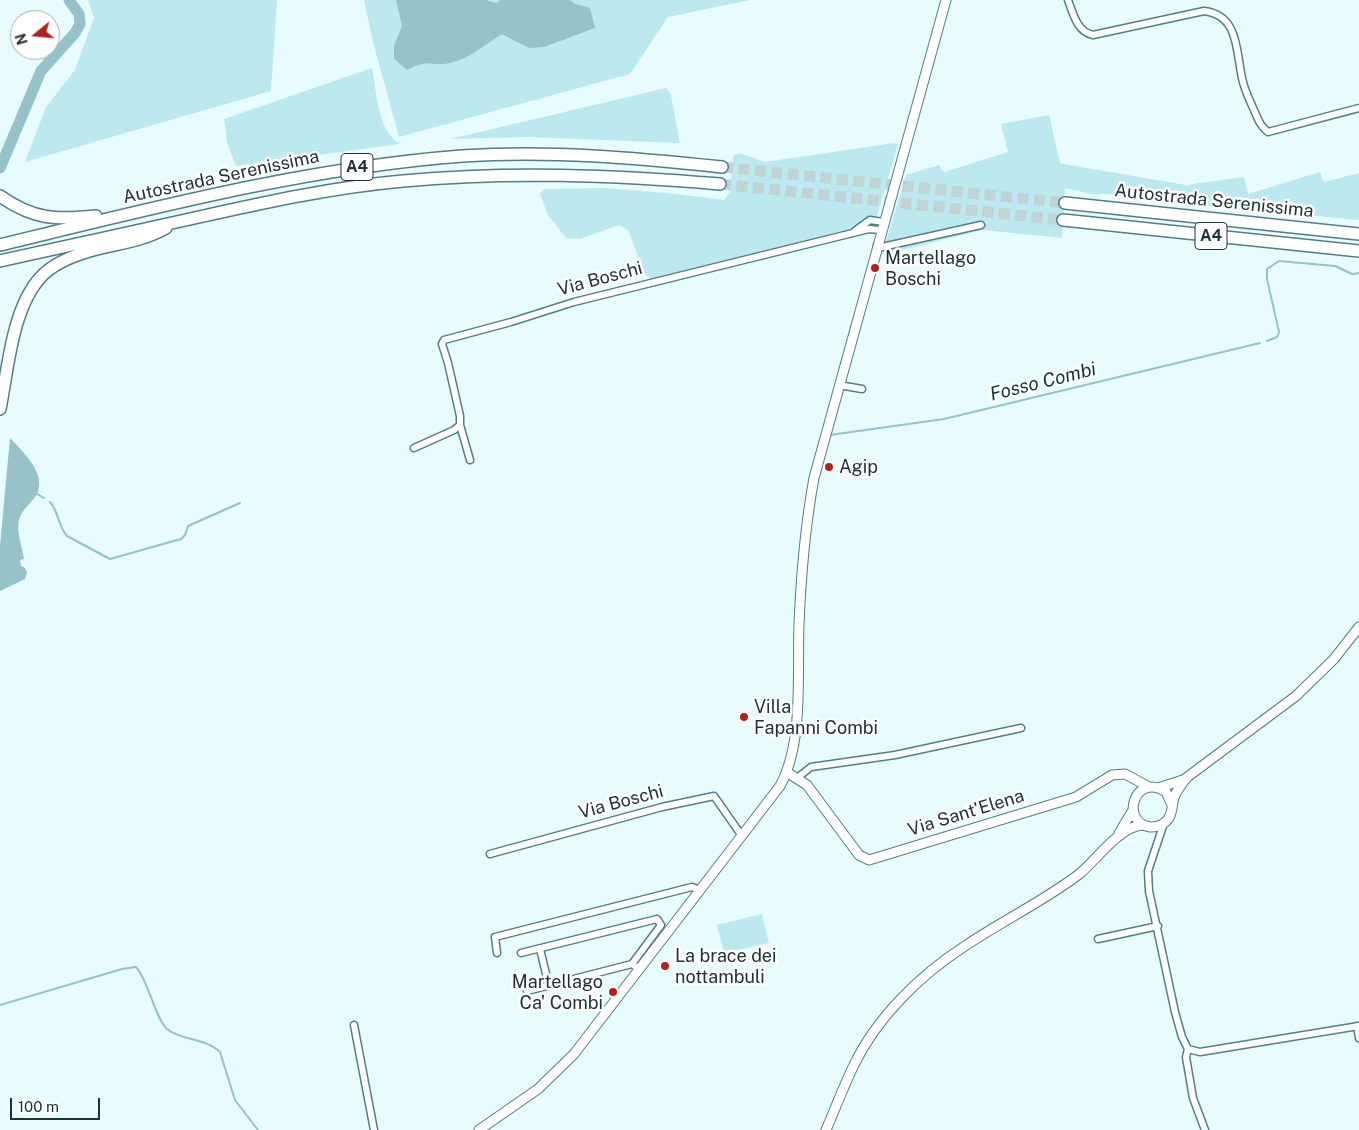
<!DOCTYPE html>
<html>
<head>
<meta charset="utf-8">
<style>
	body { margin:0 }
	#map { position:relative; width:1359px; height:1130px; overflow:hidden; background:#e8fbfd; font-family:"Public Sans",sans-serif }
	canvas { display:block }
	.north { position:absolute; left:10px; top:10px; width:50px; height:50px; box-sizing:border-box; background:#fff; border:1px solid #a6adae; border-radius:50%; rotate:253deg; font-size:14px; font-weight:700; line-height:20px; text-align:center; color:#203235 }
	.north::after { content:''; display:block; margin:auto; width:18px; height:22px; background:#b1211d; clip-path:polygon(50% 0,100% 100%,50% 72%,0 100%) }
	.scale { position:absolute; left:10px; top:1098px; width:90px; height:22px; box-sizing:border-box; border:2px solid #203235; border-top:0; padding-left:6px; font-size:15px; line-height:18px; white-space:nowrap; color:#203235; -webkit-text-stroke:4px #fff; paint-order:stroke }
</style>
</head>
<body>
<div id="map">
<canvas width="1359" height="1130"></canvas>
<div class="north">N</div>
<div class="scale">100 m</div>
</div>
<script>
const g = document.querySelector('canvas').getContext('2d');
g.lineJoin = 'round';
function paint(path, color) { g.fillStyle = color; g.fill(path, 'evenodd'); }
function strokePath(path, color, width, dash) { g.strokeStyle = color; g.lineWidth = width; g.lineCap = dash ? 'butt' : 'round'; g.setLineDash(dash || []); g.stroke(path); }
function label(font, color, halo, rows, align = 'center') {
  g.font = font + ' "Public Sans",sans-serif'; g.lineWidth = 5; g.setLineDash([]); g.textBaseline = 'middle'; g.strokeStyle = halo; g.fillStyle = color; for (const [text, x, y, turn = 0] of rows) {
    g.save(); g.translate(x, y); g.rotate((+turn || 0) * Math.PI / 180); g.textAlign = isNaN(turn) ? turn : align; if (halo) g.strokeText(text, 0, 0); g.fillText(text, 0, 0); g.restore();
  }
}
const green = new Path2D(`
	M88,0h189l-6,91 -246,71 21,-55 29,-37 19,-52z
	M364,0h386l-82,17 -38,57 -231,63 -26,-95z
	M372,68c5,24 5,63 28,76l-164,22 -9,-23 -3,-24z
	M666,88l5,7 9,48 -152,-6 -78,2z
	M1049,115l11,48 9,2 117,20 58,-8 4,17 72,-22 4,10 35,-9v47l-179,-17 -32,-8 -57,-1 -26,-6 -3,50 -79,-8 -101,25 24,-80 33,-10 5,7 64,-20 -7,-28z
	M894,143l4,1 -21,72 -12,3 -14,11 -199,50 -7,-6 -17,-44 -9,-5 -39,14 -14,-1 -18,-23 -8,-21 4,-5 61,-1 62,5 57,7 6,-8 3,-36 6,-3 26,9z
	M762,914l7,29 -45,10 -7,-28z`);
const water = new Path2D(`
	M396,0h90l10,3 5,-3h69l5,4 15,4 5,20 -51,19 -15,1 -27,-14c-16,10 -33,25 -52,29 -20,4 -22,-5 -43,7l-13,-11v-13l8,-20z
	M10,438c12,13 37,35 27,56 -5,9 -16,16 -18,26 -3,11 3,27 5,39l-4,1 1,6 3,1 3,5 -2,7 -25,12v-45z`);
const stream = new Path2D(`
	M1267,341l10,-4 2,-5 -12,-53v-10l12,-8 56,5 17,8 7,-1
	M830,435l114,-16 316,-76
	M37,494l7,4
	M50,502c9,10 8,24 17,34l43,23 71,-20 4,-4 3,-9 52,-23
	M0,1005l122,-36 14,-2c13,15 19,51 31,62 15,12 39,9 53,23l15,48 23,30`);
const river = new Path2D(`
	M0,168l41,-97 34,-38 5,-9 -1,-10 -10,-14`);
const highwayTunnel = new Path2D(`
	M722,167l343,36
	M720,184l343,36`);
const street = new Path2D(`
	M1068,0c5,13 9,32 25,35l111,-24c35,4 32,40 38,67 2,11 7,21 12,32 4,9 6,16 14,22l91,-24
	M855,231l15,-11 13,2
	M877,245l5,2 99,-22
	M839,385l23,4
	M414,448l40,-18 6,-5
	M470,460l-10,-35v-9l-12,-53 -6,-19 2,-4 67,-18 63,-20 295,-73 12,1
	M797,778l14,-11 84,-12 126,-27
	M1164,823l-16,48 1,20 26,121 7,25 6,12 -2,8 7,41 12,32
	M490,854l172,-47 52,-11 28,40
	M1098,939l60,-13
	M540,949l9,37
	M497,953l-2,-16 197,-50 8,3
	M521,953l136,-34 4,6 -29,39 7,5
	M527,991l105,-27
	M354,1025l20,105
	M1357,1026l2,12
	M1188,1049l12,3 159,-26`);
const secondary = new Path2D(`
	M788,773l19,12 52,70 10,5 207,-63 36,-22 13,-1 24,13
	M1158,788l28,-9
	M1172,805l-6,-13c-31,-21 -47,30 -16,35 5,0 11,-1 14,-4 10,-7 7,-19 11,-28 3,-6 7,-11 11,-17l110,-82 38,-37 25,-32
	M1119,833l14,-23
	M479,1130l59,-41 36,-35 206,-268c24,-44 17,-111 19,-161 2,-50 6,-98 15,-147l132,-478
	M826,1130c9,-21 17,-42 27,-63 23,-49 67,-92 112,-121 37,-25 77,-44 113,-71 18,-14 41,-49 65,-50`);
const highway = new Path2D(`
	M0,196c34,24 57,24 96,20
	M1065,203l294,31
	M1063,220l296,31
	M0,245c153,-37 305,-77 462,-89 87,-6 174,2 260,11
	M0,261c66,-15 133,-29 199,-44 67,-15 136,-30 204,-36 106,-10 211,-6 317,3
	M0,409c8,-40 12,-100 40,-131 12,-14 35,-23 53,-28 26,-7 50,-9 73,-22`);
const markers = [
	[875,268,5,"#b1211d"],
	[829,467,5,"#b1211d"],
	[744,717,5,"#b1211d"],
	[665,966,5,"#b1211d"],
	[613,992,5,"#b1211d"]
];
const shields = [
	[357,167,32],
	[1211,236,32]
];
const shieldNames = [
	["A4",357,167],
	["A4",1211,236]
];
const streetNames = [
	["Autostrada Serenissima",221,177,-12],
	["Autostrada Serenissima",1214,201,6],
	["Via Boschi",600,279,-15],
	["Via Boschi",621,802,-15],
	["Via Sant'Elena",966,813,-17]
];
const poiNames = [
	["Martellago",885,258],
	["Boschi",885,279],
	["Agip",839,467],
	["Villa",754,707],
	["Fapanni Combi",754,728],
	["La brace dei",675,956],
	["nottambuli",675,977],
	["Martellago",603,982,"right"],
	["Ca' Combi",603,1003,"right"]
];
const waterNames = [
	["Fosso Combi",1043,382,-14]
];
paint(green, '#bce9ef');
paint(water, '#96c2c9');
strokePath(stream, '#96c2c9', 2);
strokePath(river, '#96c2c9', 11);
strokePath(highwayTunnel, '#c0d3d5', 11, [11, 5.5]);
strokePath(street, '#537e85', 9);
strokePath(secondary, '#537e85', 11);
strokePath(highway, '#537e85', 14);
strokePath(street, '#fff', 6);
strokePath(secondary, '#fff', 9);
strokePath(highway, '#fff', 11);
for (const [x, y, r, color] of markers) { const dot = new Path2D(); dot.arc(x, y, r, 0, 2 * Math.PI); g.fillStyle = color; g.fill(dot); strokePath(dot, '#fff', 2); }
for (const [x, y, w] of shields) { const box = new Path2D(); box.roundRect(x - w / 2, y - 13.5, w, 27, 4); g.fillStyle = '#fff'; g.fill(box); strokePath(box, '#203235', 1); }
label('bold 16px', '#203235', null, shieldNames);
label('18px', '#203235', '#fff', streetNames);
label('18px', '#203235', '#fff', poiNames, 'left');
label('italic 19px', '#0d383d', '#fff', waterNames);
</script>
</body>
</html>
